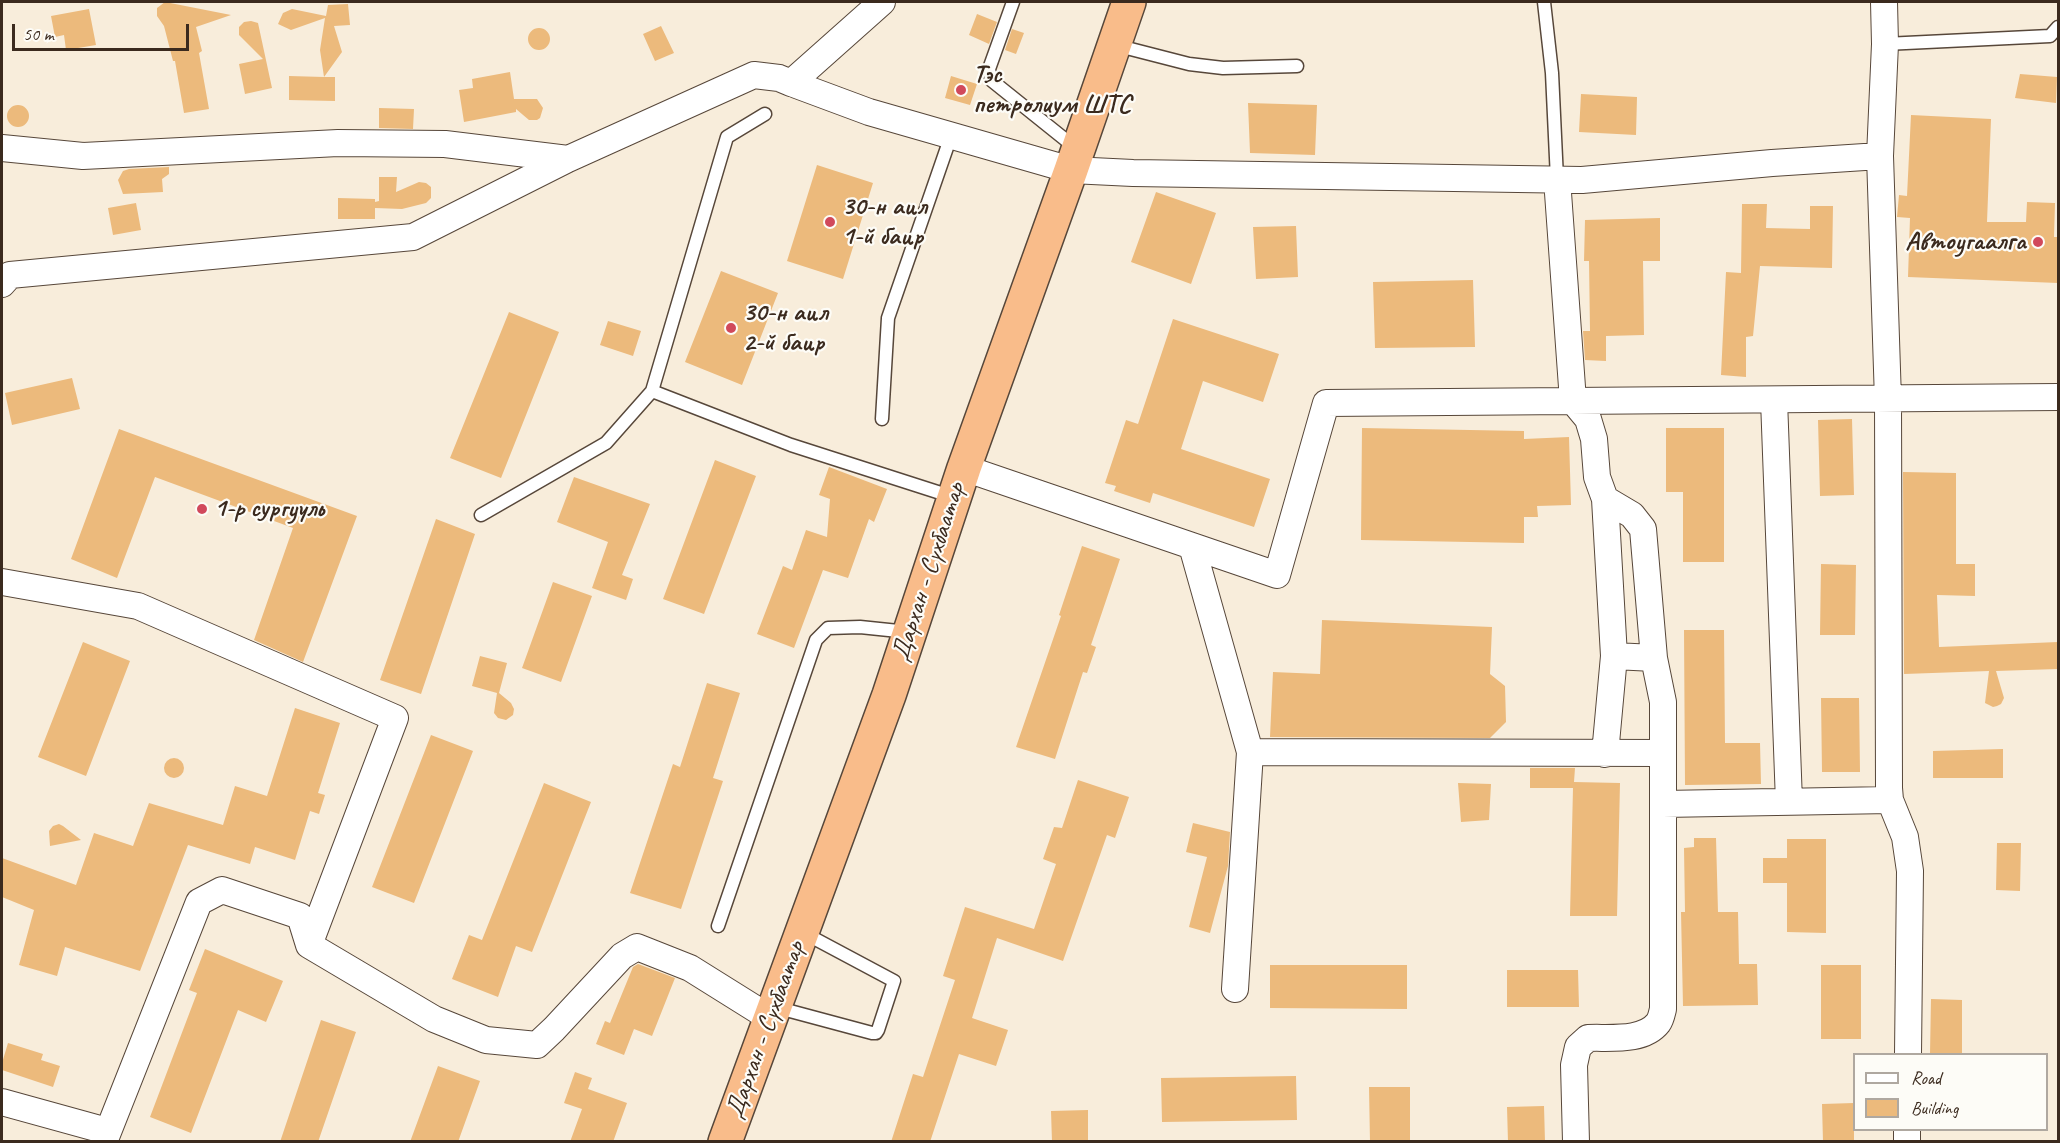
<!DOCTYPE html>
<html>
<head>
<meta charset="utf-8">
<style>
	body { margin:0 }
	#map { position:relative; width:2060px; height:1143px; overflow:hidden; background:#f8eddb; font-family:Caveat,sans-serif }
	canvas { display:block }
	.frame { position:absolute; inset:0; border:3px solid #3b2a1e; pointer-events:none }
	.legend { position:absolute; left:1853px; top:1053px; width:195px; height:78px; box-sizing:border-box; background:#fdfcf7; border:2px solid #afa8a0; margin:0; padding:8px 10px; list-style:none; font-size:18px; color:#3b2a1e }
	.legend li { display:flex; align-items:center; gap:12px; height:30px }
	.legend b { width:30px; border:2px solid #afa8a0 }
	.scale { position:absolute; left:12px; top:24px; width:177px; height:27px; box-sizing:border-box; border:3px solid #3b2a1e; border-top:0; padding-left:8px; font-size:18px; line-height:21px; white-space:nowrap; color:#3b2a1e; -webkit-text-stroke:4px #fdfcf7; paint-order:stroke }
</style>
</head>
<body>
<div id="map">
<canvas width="2060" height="1143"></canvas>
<div class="frame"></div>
<ul class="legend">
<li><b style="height:8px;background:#fff"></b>Road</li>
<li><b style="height:16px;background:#ecba7c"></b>Building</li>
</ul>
<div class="scale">50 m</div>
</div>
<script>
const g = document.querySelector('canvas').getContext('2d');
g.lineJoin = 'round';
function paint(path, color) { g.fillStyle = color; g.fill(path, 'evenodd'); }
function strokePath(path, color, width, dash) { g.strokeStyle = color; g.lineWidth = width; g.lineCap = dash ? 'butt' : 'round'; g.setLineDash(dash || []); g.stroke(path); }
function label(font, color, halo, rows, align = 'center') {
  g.font = font + ' Caveat,sans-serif'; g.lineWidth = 4.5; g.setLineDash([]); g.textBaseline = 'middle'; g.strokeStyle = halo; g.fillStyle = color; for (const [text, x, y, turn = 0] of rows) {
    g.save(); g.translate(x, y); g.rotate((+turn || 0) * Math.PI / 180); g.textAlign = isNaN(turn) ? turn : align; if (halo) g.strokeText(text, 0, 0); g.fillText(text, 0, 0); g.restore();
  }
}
const building = new Path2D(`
	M165,2l66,13 -35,12 6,24 -3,2 10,56 -25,4 -9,-52h-2l-9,-35 -7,-10v-8z
	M348,4l2,21 -16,1 8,26 -18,25h11v24l-46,-1v-24l35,1 -4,-27 5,-32 -34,12 -13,-6 5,-11 9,-4 34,7 2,-11z
	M89,9l7,36 -30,5 -2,-15 -9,2 -4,-21z
	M977,14l20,8 -8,22 -20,-9z
	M251,21l7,2 14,65 -27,6 -6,-30 24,-5 -24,-24v-8l5,-5z
	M661,26l13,27 -19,8 -12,-27z
	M528 39a11 11 0 1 1 22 0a11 11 0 1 1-22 0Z
	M1012,29l12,4 -8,21 -11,-4z
	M510,72l4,27h23l6,9 -3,10 -3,2h-8l-13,-11v3l-52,10 -5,-32 14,-2 -1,-9z
	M2020,74l37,3 -1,26 -41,-5z
	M951,76l26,8 -7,21 -25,-7z
	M1581,94l56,3 -1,38 -57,-3z
	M1248,103l69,2 -2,50 -65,-2z
	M7 116a11 11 0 1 1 22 0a11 11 0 1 1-22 0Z
	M379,108l35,1 -1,20 -34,-1z
	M1911,115l80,4 -4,103h39l1,-20 28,1 -1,34h4v46l-150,-6 2,-59 -13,-1 2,-22 8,1z
	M817,165l56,18 -30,96 -56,-18z
	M169,167v7l-7,5 1,13 -40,2 -5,-14 5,-9 6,-2z
	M379,177h18l-1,15 23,-10 7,1 5,4v11l-5,5 -24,6 -27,-1v11h-37v-21l37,1v3l4,-1z
	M1156,192l60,21 -25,71 -60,-22z
	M136,203l5,27 -28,5 -5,-27z
	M1742,204h25l-1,24 44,1v-23h23l-1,62 -72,-2 -7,70 -7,1v40l-25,-2 5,-103 15,1z
	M1660,218v43h-17l1,74 -38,1v25l-21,-1 -2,-29h7l-1,-70h-5l1,-41z
	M1296,226l2,51 -42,2 -3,-52z
	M721,271l57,22 -36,92 -57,-23z
	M1473,280l2,67 -100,1 -2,-66z
	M509,312l50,20 -58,146 -51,-20z
	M1173,319l106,35 -16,48 -60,-21 -22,68 89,30 -16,48 -101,-34 -3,10 -36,-12 2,-5 -11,-3 21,-63 12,4z
	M608,321l33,10 -8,25 -33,-11z
	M72,378l8,31 -68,16 -7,-32z
	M1852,419l2,76 -34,1 -2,-76z
	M1362,428l162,3v8l45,-2 2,68 -34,1 1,11h-14v26l-163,-3z
	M1666,428h58v134h-41v-70h-17z
	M119,429l238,87 -54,146 -49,-22 39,-112 -138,-51 -38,101 -46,-19z
	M715,460l41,16 -52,138 -41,-15z
	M829,467l58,22 -13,33 -5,-3 -21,59 -25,-8 -29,78 -37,-14 26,-68 9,4 14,-40 21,7 3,-38 -11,-4z
	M1903,472l53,1v91h19v32l-38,-1 2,52 119,-5v27l-62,2 8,27 -3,6 -4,2 -4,1 -8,-4 4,-32 -85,3z
	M574,477l76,27 -28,71 11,4 -7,21 -34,-12 16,-46 -51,-20z
	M436,519l39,15 -54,160 -41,-14z
	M1082,546l38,13 -29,86 5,2 -9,26 -4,-1 -28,87 -39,-12 45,-131 -2,-1z
	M1821,564l35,1 -1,70h-35z
	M553,582l39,14 -31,86 -39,-14z
	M1322,620l170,7 -2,47 15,12 1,36 -16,16 -220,-1 3,-65 47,2z
	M1684,630h40l1,113h35l1,41 -76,1z
	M83,642l47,19 -44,115 -48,-19z
	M480,656l27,7 -8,30 12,10 3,6 -1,6 -7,5 -8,-2 -4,-5 3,-20 -25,-7z
	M707,683l33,10 -27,85 10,3 -42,128 -51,-16 43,-129 7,3z
	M1821,698h38l1,74h-38z
	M295,708l45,15 -22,70 7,2 -6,19 -9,-3 -15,49 -40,-13 -5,17 -62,-19 -48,126 -75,-24 -8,29 -38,-11 15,-55 -32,-13v-39l74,27 18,-52 39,13 16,-43 74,22 12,-39 32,10z
	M431,735l42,16 -59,152 -42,-16z
	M2003,749v29h-70v-27z
	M164 768a10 10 0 1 1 20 0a10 10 0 1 1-20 0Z
	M1530,768h45l-1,14 46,1 -3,133h-47l3,-128h-43z
	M1078,780l51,17 -14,41 -8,-3 -44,126 -66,-23 -25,80 36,12 -12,36 -37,-12 -29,88h-39l22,-68 10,3 32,-97 -12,-4 22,-69 69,22 22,-65 -13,-5 11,-32 8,1z
	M544,783l47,19 -59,150 -16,-6 -18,51 -46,-18 17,-44 13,5z
	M1458,783l33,1 -2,36 -28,2z
	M1193,823l37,9 -2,34 -18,67 -21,-6 18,-70 -21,-5z
	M59,824l4,2 18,14 -31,6 -1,-15 4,-5z
	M1694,838h22l2,74h20l1,52h18l1,41 -75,1 -2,-94h4l-1,-64 10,-1z
	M1787,839h39v94l-39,-1v-49h-24v-25h24z
	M1997,843h24l-1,48 -24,-1z
	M205,949l78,32 -17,41 -28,-12 -47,123 -41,-16 47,-124 -8,-3z
	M638,964l37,14 -23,58 -18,-7 -10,26 -28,-11 9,-23 5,2 23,-56z
	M1270,965h137v44l-137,-1z
	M1821,965h40v74h-40z
	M1507,970h71l1,37h-72z
	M1931,999l31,1v54h-32z
	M321,1020l35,12 -38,110h-38z
	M8,1043l35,11 -2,6 19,6 -7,21 -51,-17v-7z
	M438,1066l42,15 -22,61h-48z
	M575,1072l17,6 -4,11 39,14 -14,39h-43l12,-33 -18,-6z
	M1296,1076l1,44 -135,2 -1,-44z
	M1369,1087h41v55h-40z
	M1854,1103v39h-31l-1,-38z
	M1544,1106l1,36h-37l-1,-35z
	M1088,1110v32h-36l-1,-31z`);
const service = new Path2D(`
	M1013,2l-24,67 2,11 86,69
	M1544,2l8,71 5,106
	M1885,44l165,-8 8,-9
	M1115,45l74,19 34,4 74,-2
	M652,391l75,-254 38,-23
	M882,419l6,-101 63,-182
	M481,515l125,-72 46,-52 139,54 162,52
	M718,926l98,-286 12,-12 32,-1 48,5
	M775,1007l97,26h4l2,-3 16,-49 -90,-48`);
const minor = new Path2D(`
	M1884,2l1,42 -5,112 8,244 1,388 1,12 15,37 5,34 -2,183
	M791,83l78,29 202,58 62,3 449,7 190,-17 108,-7
	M2,148l81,8 255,-13 107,1 123,15
	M1557,179l16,222 15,18 6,20 3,38 8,22 27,16 11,14 11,129 9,44v307c-1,4 -2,10 -5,14 -15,19 -49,14 -70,15l-10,9 -4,18 2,77
	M2,284l8,-9 403,-38 155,-78 186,-84 25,3 12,5 91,-81
	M1774,400l15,402
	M964,468l313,107 49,-172 732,-6
	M1605,499l9,157
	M1192,546l58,206 -15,237
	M2,582l136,24 257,112 -86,227
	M1250,752l413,1
	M1605,754l9,-98 40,2
	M1663,804l227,-4
	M2,1102l105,29
	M104,1142l95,-240 23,-12 78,26 9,29 125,74 52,21 51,5 17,-16 68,-73 15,-9 53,21 80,50
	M1907,1142v-12`);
const trunk = new Path2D(`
	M725,1142l164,-447 75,-227 107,-298 58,-168`);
const markers = [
	[961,90,6,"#d1495b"],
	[830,222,6,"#d1495b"],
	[2038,242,6,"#d1495b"],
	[731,328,6,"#d1495b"],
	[202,509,6,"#d1495b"]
];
const poiNames = [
	["Тэс",973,75],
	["петролиум ШТС",973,105],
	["30-н аил",842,207],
	["1-й баир",842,237],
	["Автоугаалга",2026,242,"right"],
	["30-н аил",743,313],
	["2-й баир",743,343],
	["1-р сургууль",214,509]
];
const streetNames = [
	["Дархан - Сүхбаатар",929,572,-72],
	["Дархан - Сүхбаатар",766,1030,-70]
];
paint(building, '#ecba7c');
strokePath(service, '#57473a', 15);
strokePath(minor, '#57473a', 28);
strokePath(trunk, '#57473a', 36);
strokePath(service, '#fff', 12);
strokePath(minor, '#fff', 26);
strokePath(trunk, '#f9bc8a', 33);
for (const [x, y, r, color] of markers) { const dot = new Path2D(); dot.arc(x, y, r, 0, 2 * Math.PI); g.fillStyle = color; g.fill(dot); strokePath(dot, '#fdfcf7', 2); }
label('bold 26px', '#3b2a1e', '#fdfcf7', poiNames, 'left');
label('26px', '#3b2a1e', '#fdfcf7', streetNames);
</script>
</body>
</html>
